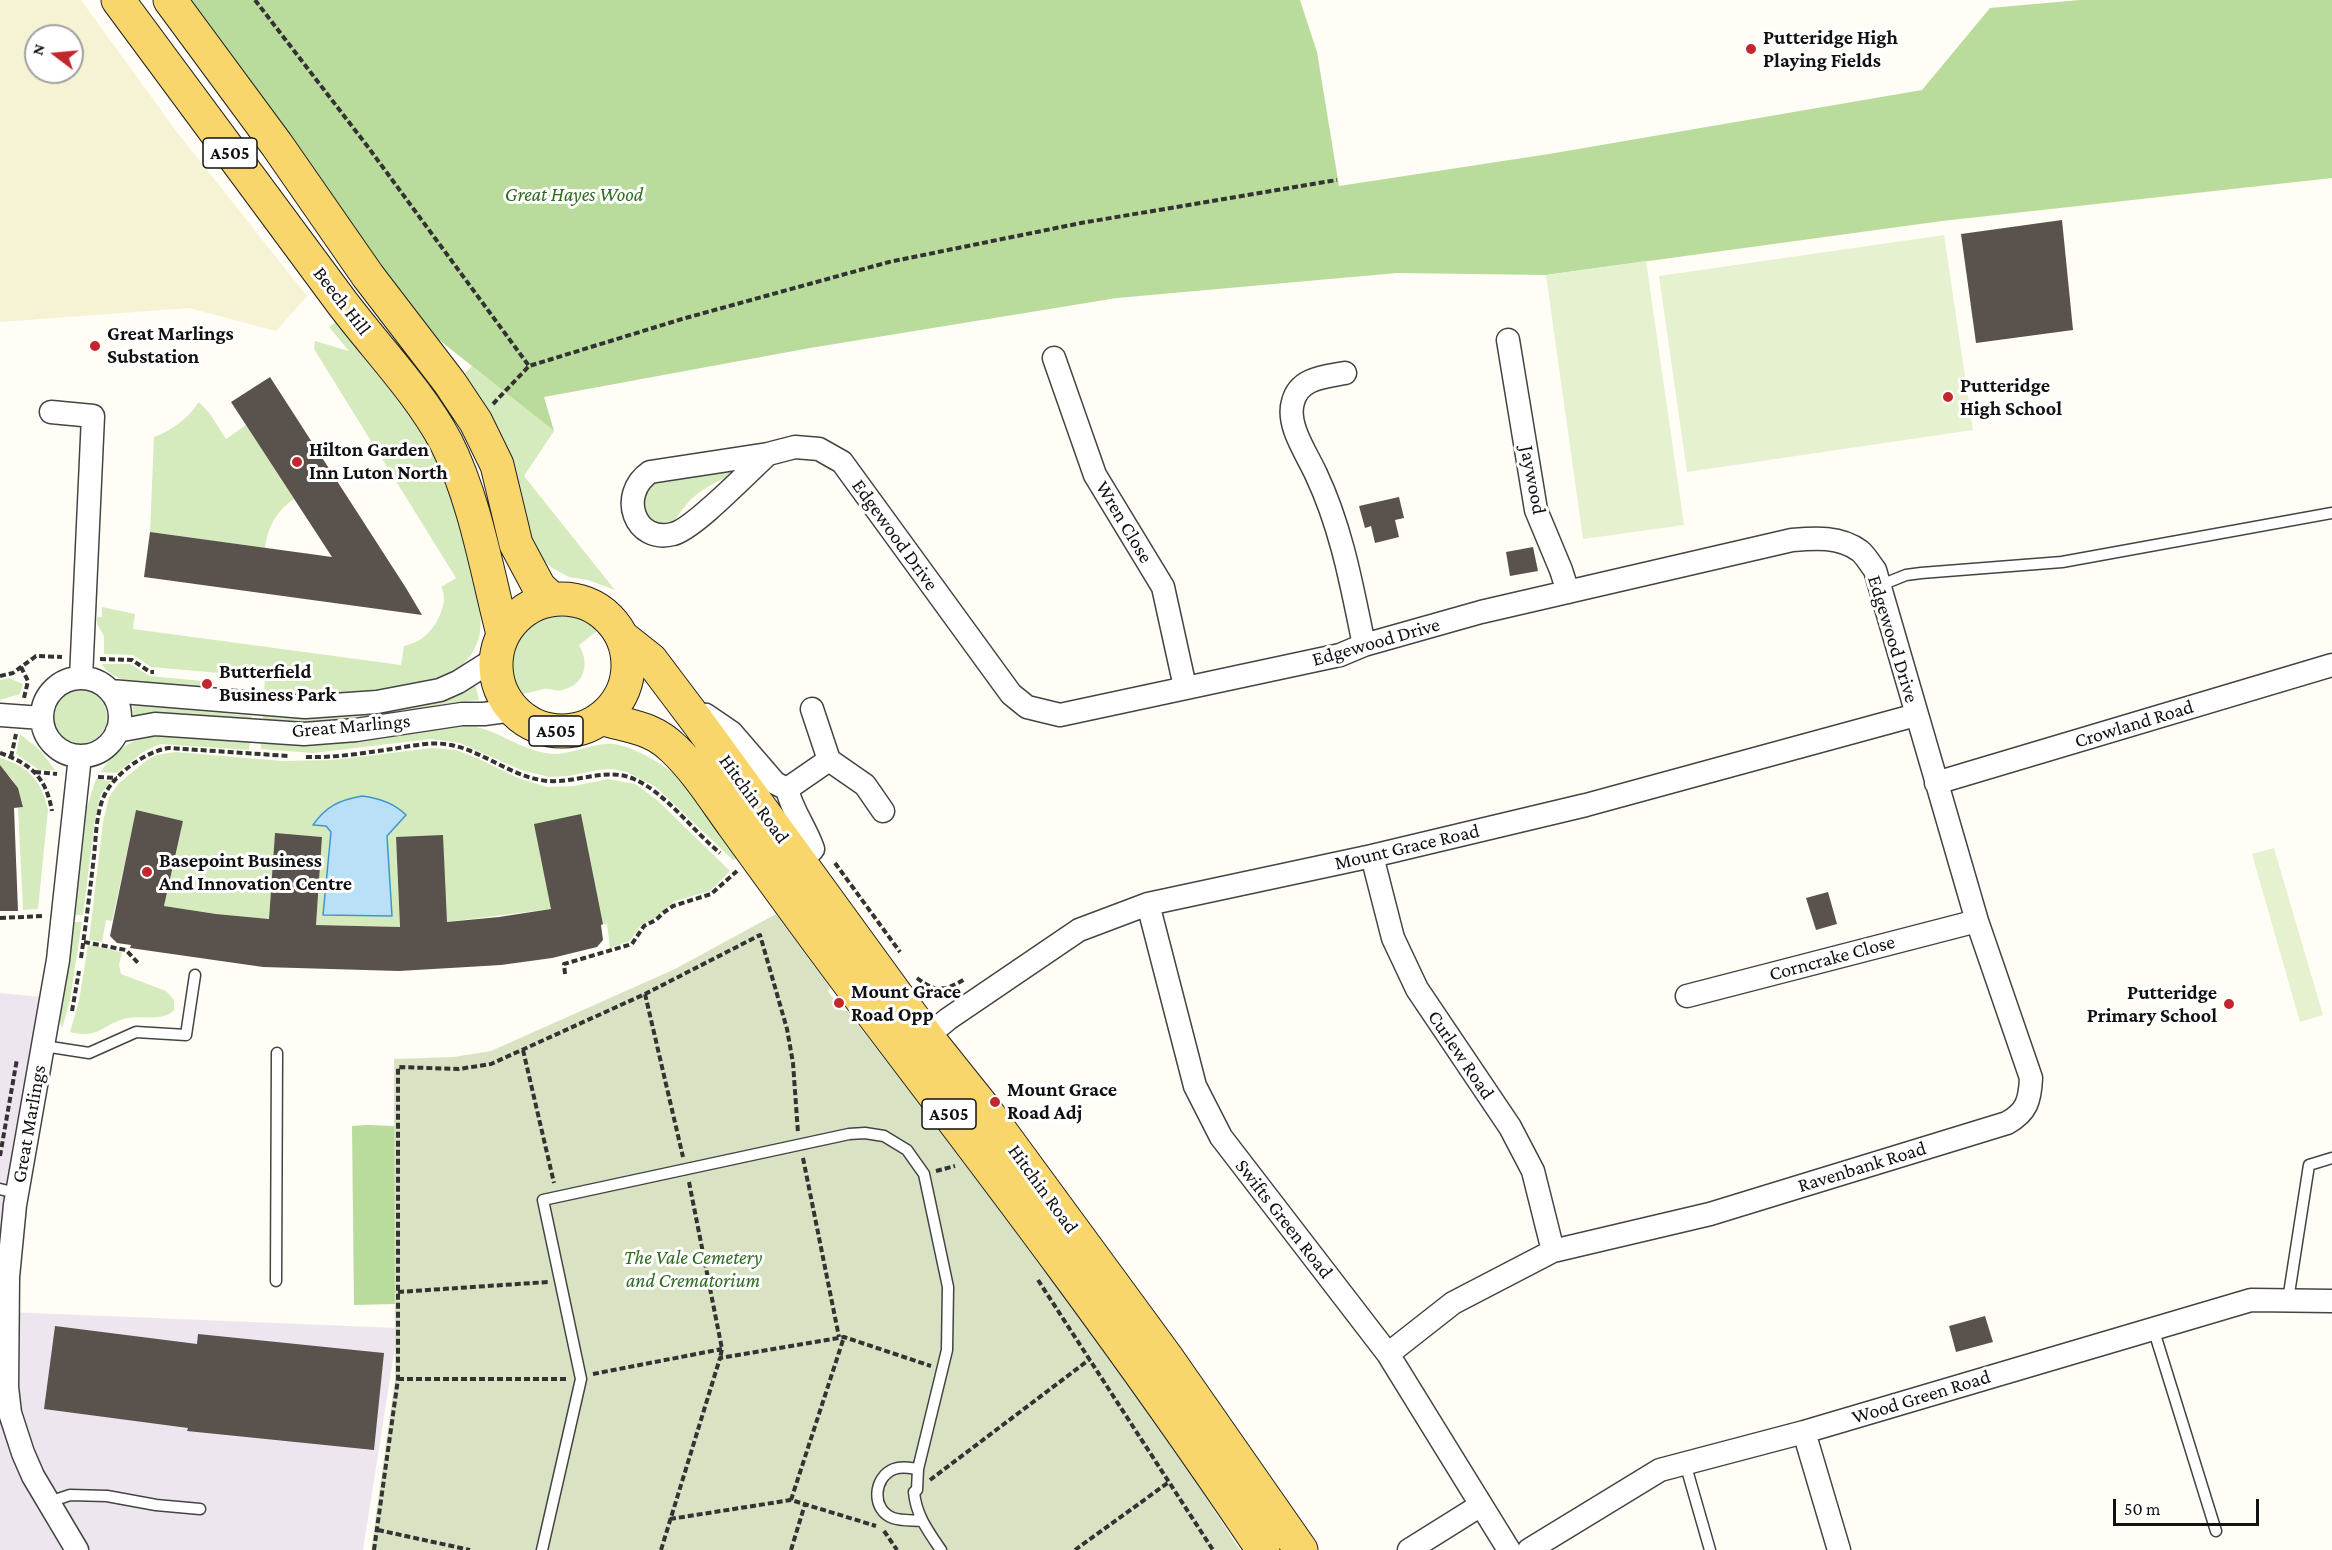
<!DOCTYPE html>
<html>
<head>
<meta charset="utf-8">
<style>
	body { margin:0 }
	#map { position:relative; width:2332px; height:1550px; overflow:hidden; background:#fffdf5; font-family:"Crimson Pro",serif }
	canvas { display:block }
	.north { position:absolute; left:24px; top:24px; width:60px; height:60px; box-sizing:border-box; background:#fff; border:2px solid #a0a0a0; border-radius:50%; rotate:286deg; font-size:16px; font-weight:700; line-height:24px; text-align:center; color:#111 }
	.north::after { content:''; display:block; margin:auto; width:21px; height:27px; background:#c4262e; clip-path:polygon(50% 0,100% 100%,50% 72%,0 100%) }
	.scale { position:absolute; left:2113px; top:1499px; width:146px; height:27px; box-sizing:border-box; border:3px solid #111; border-top:0; padding-left:8px; font-size:18px; line-height:21px; white-space:nowrap; color:#111; -webkit-text-stroke:4px #fff; paint-order:stroke }
</style>
</head>
<body>
<div id="map">
<canvas width="2332" height="1550"></canvas>
<div class="north">N</div>
<div class="scale">50 m</div>
</div>
<script>
const g = document.querySelector('canvas').getContext('2d');
g.lineJoin = 'round';
function paint(path, color) { g.fillStyle = color; g.fill(path, 'evenodd'); }
function strokePath(path, color, width, dash) { g.strokeStyle = color; g.lineWidth = width; g.lineCap = dash ? 'butt' : 'round'; g.setLineDash(dash || []); g.stroke(path); }
function label(font, color, halo, rows, align = 'center') {
  g.font = font + ' "Crimson Pro",serif'; g.lineWidth = 6; g.setLineDash([]); g.textBaseline = 'middle'; g.strokeStyle = halo; g.fillStyle = color; for (const [text, x, y, turn = 0] of rows) {
    g.save(); g.translate(x, y); g.rotate((+turn || 0) * Math.PI / 180); g.textAlign = isNaN(turn) ? turn : align; if (halo) g.strokeText(text, 0, 0); g.fillText(text, 0, 0); g.restore();
  }
}
const industrial = new Path2D(`
	M0,993l52,5 -45,314 391,16 -35,222h-363z`);
const farmland = new Path2D(`
	M0,0h81l95,131 131,165 -31,35 -87,-23 -189,14zM36,36h36v36h-36z`);
const green = new Path2D(`
	M341,319c33,43 67,87 95,134 18,30 50,146 44,179 -2,14 -10,26 -20,35 -33,28 -152,28 -196,27l1,-17 -114,-10 -18,-12 -29,-1v-18l-7,-12v-7h5v-10l33,7 -2,15 268,36 3,-19c8,-2 16,-5 22,-11 11,-9 24,-35 15,-48l15,-9 -142,-229 1,-8 34,10 -20,-24z
	M472,366l82,65 -30,45 91,114 -27,-10 -19,-3 -17,-9 -14,-13 -79,-176z
	M199,402l11,12 16,25 20,-14 48,74c-18,13 -26,27 -29,49l-115,-16 4,-95c19,-7 33,-18 45,-35z
	M739,465l2,6c-33,15 -49,20 -68,53l-18,1 -11,-9 -1,-26 18,-11 11,1 22,-3z
	M560,610l24,6 17,12 -22,17c11,18 6,40 -17,45 -6,2 -12,-2 -18,-1 -10,2 -19,5 -29,7 -22,-40 0,-80 45,-86z
	M102,664h28l20,12 52,5 -1,8c-27,-3 -86,0 -99,-25z
	M9,678l14,6 -3,10 -20,6v-20z
	M475,684l4,16c-39,2 -76,14 -114,19 -35,4 -68,4 -102,2v-5c47,6 92,-1 138,-8 26,-4 54,-5 74,-24z
	M53 717a27 27 0 1 1 54 0a27 27 0 1 1-54 0Z
	M133,705l119,11 -1,5 -94,-9 -24,4z
	M464,725c30,2 52,23 82,28 22,5 45,-11 67,-9 22,2 56,24 72,39 21,22 38,49 57,72l-9,5 -77,-73 -29,-15 -15,-3 -14,1 -30,6 -19,1 -28,-7 -61,-27 -29,-4 -118,14 -52,-4v-6l64,2z
	M20,734l20,16 15,20h-16l-23,-16z
	M165,735l85,7 -1,8 -89,-6 -17,8 -26,21 -16,-1c14,-24 36,-37 64,-37z
	M432,748l24,2 21,8 41,20 29,9 27,-1 34,-7 27,5 22,16 73,71 -20,20 -35,10 -20,17 -14,7 -11,16 -20,7 -3,-24h-4l-22,-109 -30,94 -104,13 -51,-85 4,90 -84,-2 6,-88 -47,-3 -6,85 -53,-5 -52,-8 19,-85 -47,-10 -24,110 -6,-1 -4,22 -13,-2 14,-118 6,-25 10,-14 27,-22 10,-6 20,-3 106,9 51,-1zM406,815l-19,20 5,81 -69,-1 8,-83 -5,-6z
	M0,758c29,8 42,24 48,52l-10,99 -15,1 -5,-102 5,-1c-3,-17 -9,-29 -23,-39z
	M96,779l15,2 -10,13 -6,25 -12,96h-8l12,-108z
	M73,922h9l-12,78 -8,29 -3,-11z
	M88,945l34,7 -3,13 2,9 45,17 8,9v10c-11,12 -31,5 -46,8 -24,4 -27,22 -58,14l9,-31z`);
const forest = new Path2D(`
	M184,0h1116l17,52 22,134 210,-32 373,-64 68,-82 90,-8h252v178l-390,43 -396,54 -149,-2 -280,25 -307,50 -266,49 10,34 -135,-107z
	M367,1125l28,1v178l-41,1 -2,-179z`);
const cemetery = new Path2D(`
	M776,914l54,74 -2,3 13,19 6,1 161,206 124,167 108,166h-869l24,-170 -1,-321 60,-2 37,-6 184,-82z`);
const pitch = new Path2D(`
	M1944,235l29,195 -286,42 -28,-196z
	M1646,261l38,264 -101,14 -37,-264z
	M2274,848l49,167 -23,7 -48,-168z`);
const water = new Path2D(`
	M362,796c17,2 32,7 44,19l-19,21 5,80 -69,-1 8,-83 -5,-6 -13,-1c13,-19 27,-25 49,-29z`);
const building = new Path2D(`
	M2062,220l11,110 -97,13 -15,-109z
	M270,377l136,211 16,27 -278,-38 6,-45 182,25 -101,-155z
	M1399,497l5,21 -9,2 4,17 -24,6 -4,-17 -6,2 -6,-22z
	M1533,547l5,24 -28,5 -4,-24z
	M0,765l18,23 5,19 -9,1 4,103h-18z
	M136,810l47,11 -19,85 52,8 53,5 6,-86 47,4 -6,88 84,2 -4,-90 47,-2 4,87 52,-5 52,-8 -17,-85 47,-10 22,110 -2,1 2,15 -6,7 -45,11 -51,7 -102,6 -136,-4 -133,-19 1,-3 -14,-2 -7,-7z
	M1828,892l9,32 -21,6 -10,-32z
	M1985,1316l8,26 -37,10 -7,-26z
	M55,1326l142,18 1,-10 186,19 -10,97 -187,-19 1,-3 -144,-19z`);
const path = new Path2D(`
	M255,0l113,147 161,219
	M493,404l36,-38 153,-47 207,-57 192,-39 256,-43
	M100,659l32,1 18,12h4
	M21,667l7,14 -4,17
	M0,676l13,-3 23,-17 26,1
	M0,753c32,11 46,25 52,58
	M11,757l5,-23
	M306,757c28,1 58,-4 86,-8 19,-3 40,-8 59,-4 34,7 62,33 97,36 28,2 60,-14 86,-2 32,14 59,52 86,74
	M35,772l22,2
	M98,777l19,1
	M835,863l65,89
	M0,918l44,-2
	M84,942l42,8 13,14
	M81,958c5,-34 9,-68 13,-102 2,-19 2,-42 10,-60 10,-22 42,-45 65,-48l120,8
	M565,974l-1,-10 68,-20 12,-18 12,-6 7,-7 10,-7 38,-12 26,-23
	M917,978c19,15 28,13 48,1
	M645,994l38,163
	M72,1011l7,-40
	M523,1050l31,133
	M0,1156l17,-97
	M803,1158l36,179
	M936,1171l19,-5
	M689,1182l33,167 -2,9
	M1038,1280l175,270
	M398,1292l150,-10
	M593,1374l129,-25
	M398,1379h170
	M930,1480l160,-121
	M791,1500l53,-163
	M670,1519l121,-19 85,26
	M378,1530l92,20
	M884,1531l13,19
	M374,1550l24,-171v-312l61,2 32,-5 154,-70 115,-59 27,94 6,34 5,70
	M661,1550l59,-192 124,-21 87,29
	M791,1550l14,-46
	M1075,1550l94,-68`);
const service = new Path2D(`
	M1881,585l25,-10 15,-2 141,-11 270,-49
	M44,1046l45,7 47,-21 50,3 9,-60
	M0,1189l17,4
	M276,1281l1,-228
	M2288,1300l21,-135 23,-7
	M2153,1328l63,203
	M1685,1463l25,87
	M918,1469c-8,-1 -16,-3 -24,0 -21,8 -23,41 -1,49 8,3 20,2 29,3
	M49,1502l21,-7 37,1 49,9 44,4
	M542,1550l39,-171 -38,-179 306,-66 16,-1 19,3 23,14 17,24 24,113 -1,63 -29,119 -1,21 -3,2c2,23 14,39 27,58`);
const minor = new Path2D(`
	M1508,340l28,170 25,60 7,22
	M1054,358l41,117 68,112 22,100
	M1345,373c-21,4 -46,5 -52,29 -7,23 14,52 23,72 26,55 36,113 48,171
	M51,412l42,4 -12,262
	M768,454c-19,17 -74,75 -95,80 -38,10 -56,-39 -23,-62l118,-18 27,-7 24,2 23,13 169,232 16,13 33,8 280,-60 24,-10 117,-33 311,-72c23,-2 48,-4 68,11 6,5 10,13 15,19l102,351 54,157c-1,22 -4,34 -24,45l-297,91 -157,37 -100,52 -65,51
	M42 717a39 39 0 1 1 78 0a39 39 0 1 1-78 0Z
	M110,691l195,16 72,-5 63,-12 18,-8 38,-24
	M0,715l42,3
	M697,721l9,-6 25,17 44,51 12,6 42,-29 -17,-51
	M117,731l38,-7 149,10 52,-4 106,-16h22l29,-4
	M829,760l36,25 18,26
	M1936,783l396,-118
	M787,789c5,22 19,39 26,60l-12,13
	M1372,856l21,82 24,51 93,138 23,44 20,80
	M1148,904l47,182 26,51 167,217 121,196
	M1687,996l290,-75
	M917,1045l31,-26 131,-89 69,-26 224,-48 214,-51 330,-90
	M1804,1432l35,118
	M77,1550l-44,-74 -10,-23 -13,-40 -3,-26 1,-110 7,-72 43,-245 22,-204
	M1409,1550l72,-45
	M1529,1550l131,-80 144,-38 447,-132 81,1`);
const primary = new Path2D(`
	M118,0c73,100 147,200 222,300 35,47 78,90 106,142 29,57 41,130 57,192
	M170,0l107,145 91,131 82,107 26,39 21,43 19,79 23,43 13,12
	M496 665a66 66 0 1 1 132 0a66 66 0 1 1-132 0Z
	M622,637l29,23 46,61 230,316 56,70 182,248 136,195
	M601,718c29,9 51,9 73,31 24,23 41,51 60,77 39,54 78,108 118,161 141,185 282,370 411,563`);
const markers = [
	[1751,49,6,"#c4262e"],
	[95,346,6,"#c4262e"],
	[1948,397,6,"#c4262e"],
	[297,462,6,"#c4262e"],
	[207,684,6,"#c4262e"],
	[147,872,6,"#c4262e"],
	[839,1003,6,"#c4262e"],
	[2229,1004,6,"#c4262e"],
	[995,1102,6,"#c4262e"]
];
const shields = [
	[230,153,54],
	[556,731,54],
	[949,1114,54]
];
const shieldNames = [
	["A505",230,153],
	["A505",556,731],
	["A505",949,1114]
];
const poiNames = [
	["Putteridge High",1763,38],
	["Playing Fields",1763,61],
	["Great Marlings",107,334],
	["Substation",107,357],
	["Putteridge",1960,386],
	["High School",1960,409],
	["Hilton Garden",309,450],
	["Inn Luton North",309,473],
	["Butterfield",219,672],
	["Business Park",219,695],
	["Basepoint Business",159,861],
	["And Innovation Centre",159,884],
	["Mount Grace",851,992],
	["Road Opp",851,1015],
	["Putteridge",2217,993,"right"],
	["Primary School",2217,1016,"right"],
	["Mount Grace",1007,1090],
	["Road Adj",1007,1113]
];
const parkNames = [
	["Great Hayes Wood",574,195],
	["The Vale Cemetery",693,1258],
	["and Crematorium",693,1281]
];
const streetNames = [
	["Beech Hill",342,301,52],
	["Jaywood",1533,480,79],
	["Wren Close",1124,522,59],
	["Edgewood Drive",895,535,54],
	["Edgewood Drive",1893,639,73],
	["Edgewood Drive",1376,642,-16],
	["Crowland Road",2134,724,-17],
	["Great Marlings",351,726,-5],
	["Hitchin Road",754,799,54],
	["Mount Grace Road",1407,847,-13],
	["Corncrake Close",1832,958,-15],
	["Curlew Road",1461,1055,56],
	["Great Marlings",29,1124,-80],
	["Ravenbank Road",1862,1167,-17],
	["Hitchin Road",1043,1189,54],
	["Swifts Green Road",1284,1219,52],
	["Wood Green Road",1921,1397,-17]
];
paint(industrial, '#eee6ef');
paint(farmland, '#f6f3d4');
paint(green, '#d5ebbd');
paint(forest, '#b9dc9c');
paint(cemetery, '#d9e3c4');
paint(pitch, '#e6f2cf');
paint(water, '#b9e0f7');
strokePath(water, '#3f96cf', 1.5);
paint(building, '#5a524d');
strokePath(service, '#444', 13);
strokePath(minor, '#444', 25);
strokePath(primary, '#222', 35);
strokePath(path, '#333', 4, [6, 3]);
strokePath(service, '#fff', 10);
strokePath(minor, '#fff', 22);
strokePath(primary, '#f9d66b', 33);
for (const [x, y, r, color] of markers) { const dot = new Path2D(); dot.arc(x, y, r, 0, 2 * Math.PI); g.fillStyle = color; g.fill(dot); strokePath(dot, '#fff', 2); }
for (const [x, y, w] of shields) { const box = new Path2D(); box.roundRect(x - w / 2, y - 15, w, 30, 4.5); g.fillStyle = '#fff'; g.fill(box); strokePath(box, '#111', 1.5); }
label('bold 18px', '#111', null, shieldNames);
label('bold 20px', '#111', '#fff', poiNames, 'left');
label('italic 20px', '#2f6b1f', '#fff', parkNames);
label('20px', '#111', '#fff', streetNames);
</script>
</body>
</html>
